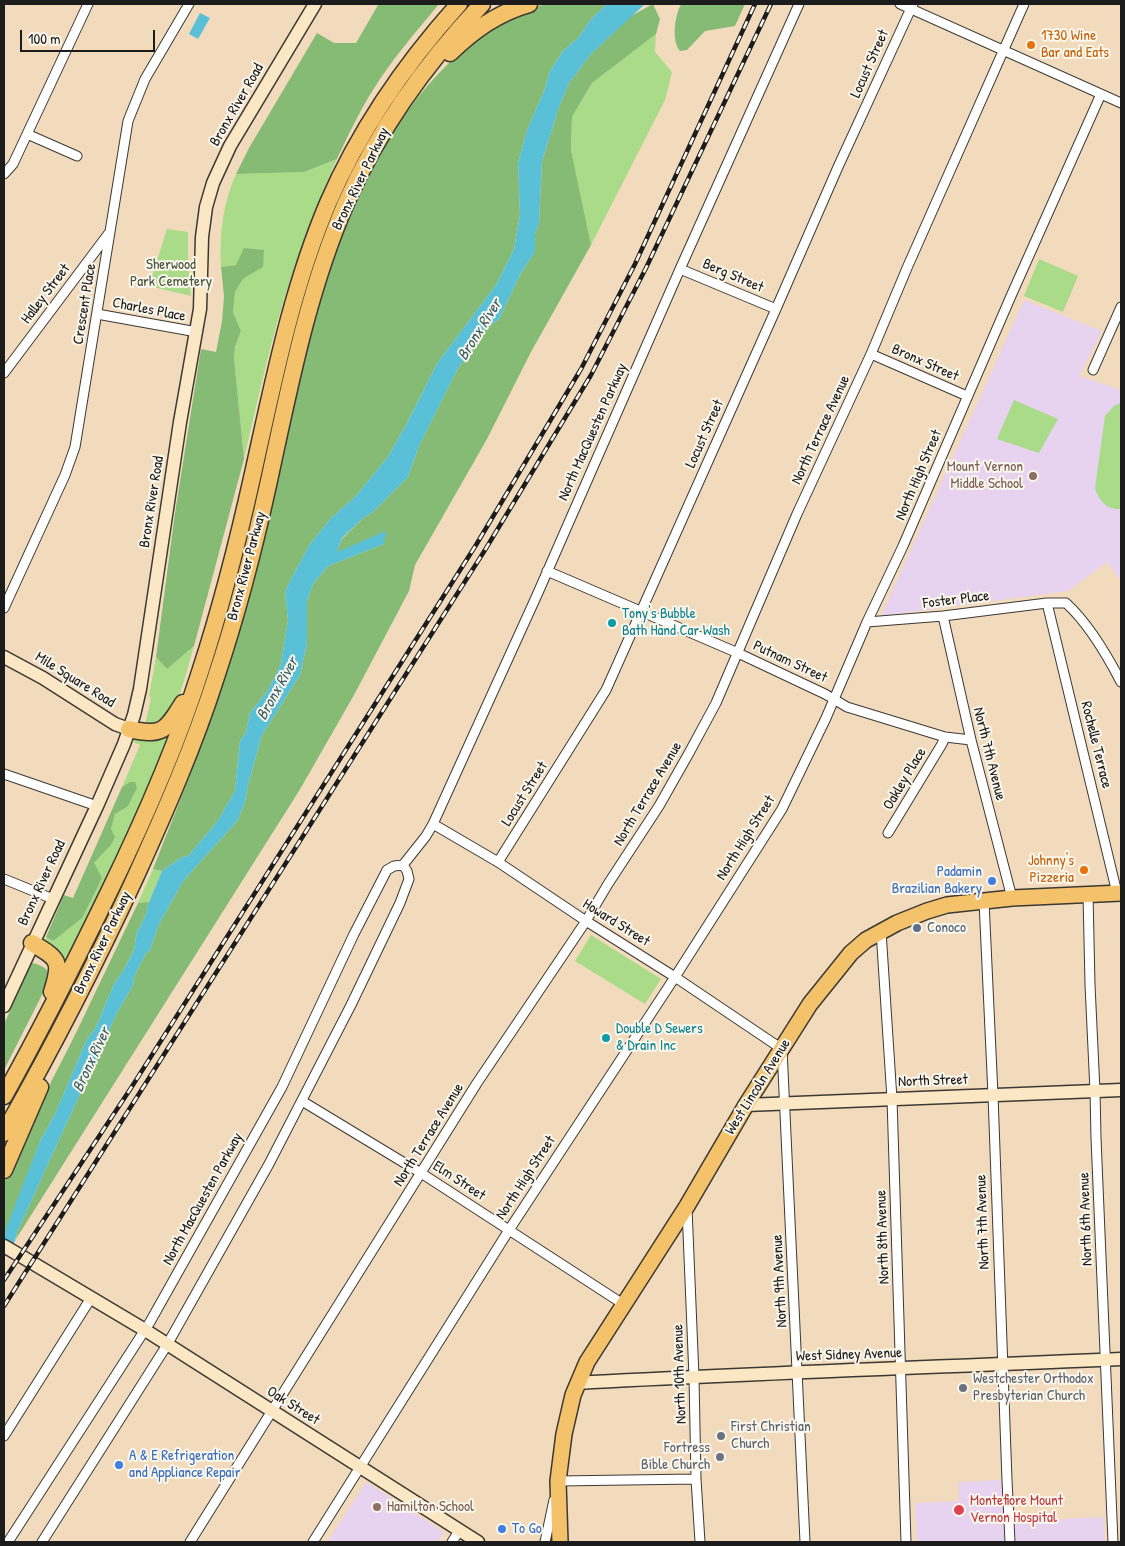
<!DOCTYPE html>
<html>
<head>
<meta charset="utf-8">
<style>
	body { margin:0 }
	#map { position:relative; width:1125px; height:1546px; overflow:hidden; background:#f2dbbc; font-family:"Patrick Hand",sans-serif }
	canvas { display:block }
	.frame { position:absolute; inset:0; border:5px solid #1c1c1c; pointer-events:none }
	.scale { position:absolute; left:20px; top:30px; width:135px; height:22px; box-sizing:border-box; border:2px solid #1c1c1c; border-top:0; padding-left:6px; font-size:15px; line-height:18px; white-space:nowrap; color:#1c1c1c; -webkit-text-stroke:4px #fbf7ec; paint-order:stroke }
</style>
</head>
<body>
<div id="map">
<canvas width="1125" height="1546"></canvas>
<div class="frame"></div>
<div class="scale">100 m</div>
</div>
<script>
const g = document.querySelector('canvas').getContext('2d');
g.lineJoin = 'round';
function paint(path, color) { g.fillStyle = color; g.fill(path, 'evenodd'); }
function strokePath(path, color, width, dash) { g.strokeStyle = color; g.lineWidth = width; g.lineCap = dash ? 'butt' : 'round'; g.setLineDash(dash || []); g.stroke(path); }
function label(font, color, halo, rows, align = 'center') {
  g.font = font + ' "Patrick Hand",sans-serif'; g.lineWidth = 4; g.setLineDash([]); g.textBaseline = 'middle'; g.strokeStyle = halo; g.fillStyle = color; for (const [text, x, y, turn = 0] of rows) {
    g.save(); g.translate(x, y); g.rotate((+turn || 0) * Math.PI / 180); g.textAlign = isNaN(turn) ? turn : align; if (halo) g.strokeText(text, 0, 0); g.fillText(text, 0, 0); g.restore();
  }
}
const built = new Path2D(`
	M1024,300l78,31 -23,45 42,14v191l-14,-19 -39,29 -187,25z
	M1001,1480l3,42 99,-5 2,25h-188l-2,-39 44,-2 -1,-19z
	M366,1482l78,50 -6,10h-111z`);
const green = new Path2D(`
	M656,34l-1,18 17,20 -7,28 -74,145 -20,-95 1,-33 20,-34z
	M337,159c-22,48 -40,97 -55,147 -15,50 -26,102 -38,153l-10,-101 1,-10 6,-17 -8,-19 2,-20 8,-13 20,-12 -27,-2 -15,2c-2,-32 2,-64 15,-93l68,-2z
	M167,229l21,3v31l3,33 -42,-10z
	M1039,259l39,17 -15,36 -39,-16z
	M1014,400l44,19 -19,34 -42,-14z
	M1121,403v106c-14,1 -22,-8 -26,-21l10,-72 9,-10z
	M194,646c-8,26 -13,55 -29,77l-20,2 6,-27 -2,-2 7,-39 11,12z
	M172,727l-32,79 -34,75 -42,83 -19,-22 1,-5 7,4 41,-78 17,-18 3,-8 -3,-8 4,-15 12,-8 3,-24 -8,5 18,-42 -9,-4 2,-4z
	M153,869l9,2 -13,31 -11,1z
	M591,935l70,44 -16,25 -70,-43z`);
const forest = new Path2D(`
	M377,4h62c-23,28 -47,55 -66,86 -14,22 -25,46 -36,69l-33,13 -68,2 13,-26 68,-115 17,10h22l22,-38z
	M548,4l58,1 -15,14 -12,18 -16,14 -13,20 -6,20 -17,39 -9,33 2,52 -6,34 -18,36 -58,77 -33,65 -18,31 -32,39 -23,20 -22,27 -19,35 -6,13 3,28 -7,44 -13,26 -18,23 -4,19 -6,9 -5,50 -18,31 -29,34 -6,1 -20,14 -9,-2c24,-61 49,-123 70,-185 11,-35 21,-70 30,-105 45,-172 63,-389 199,-519 9,-9 18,-20 28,-27 9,-7 34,-20 44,-24 7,-2 16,-3 24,-5z
	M653,4l7,15 -4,15 -64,49 -20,34 -1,33 20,95 -60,107 -44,87 -72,126 -6,26 -55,104 -55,96 -283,448 1,-7 100,-219 16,-28 1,-8 12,-24 4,-3 9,-26 25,-44 54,-60 7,-18 3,-17 14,-50 38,-60 7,-31v-43l6,-17 15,-18 56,-22 -48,9 6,-14 21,-21 10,-6 35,-35 11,-31 37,-74 24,-39 19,-14 22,-46 14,-21v-18l4,-11 3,-62 17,-54 10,-24 22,-29 40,-38z
	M681,4h64l-10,22 -30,5 -18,19 -7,1c-9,-11 -5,-35 1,-47z
	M244,248l20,2 -1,17 -20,12 -8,13 -2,20 8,19 -6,16 -1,11 10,101 -50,187 -27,23 -11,-12 19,-144 26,-164 15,3 6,-31 2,-25 -3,-29 15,-2z
	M130,782h5l2,6 -9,18 -13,8 -4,15 4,8 -4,8 -17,18 8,15 -20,40 -29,23 -7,-4 18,-42 9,3 49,-111z
	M149,902l-4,15 -8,15 -3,18 -11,21 -9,13 -18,43 -10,14 -31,73 -15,27 -34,92 -2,-2v-47l24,-57 46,-90 64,-134z
	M32,963c10,2 19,6 17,18l-45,89v-46z`);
const water = new Path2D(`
	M607,4h38l-54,50 -22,29 -10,24 -17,54 -3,62 -4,11v18l-14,21 -22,46 -19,14 -24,39 -37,74 -11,31 -35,35 -10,6 -21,20 -5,14 49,-21 -2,13 -56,22 -15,18 -6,17v43l-7,31 -38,60 -14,50 -3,17 -7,18 -54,60 -25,44 -9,26 -4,3 -12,24 -1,8 -16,28 -100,219 -2,9 -11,17v-20l3,-12 33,-85 15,-27 31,-73 10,-14 18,-43 9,-13 11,-21 3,-18 8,-15 4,-15 13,-31 20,-14 6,-1 29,-34 18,-31 5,-50 6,-9 4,-19 18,-23 13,-26 7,-44 -3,-28 6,-13 19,-35 22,-27 23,-20 32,-39 18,-31 33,-65 58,-77 18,-36 6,-34 -2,-52 9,-33 17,-39 6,-20 13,-20 16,-14 12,-18z
	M200,13l10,5 -12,21 -9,-5z`);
const street = new Path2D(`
	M900,4l221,99
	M27,134l50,22
	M4,174l9,-10 75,-160
	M680,269l96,40
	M97,314l100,18
	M871,354l96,42
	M1093,370l28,-63
	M4,373l105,-140
	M547,571l191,82 87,41 22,13 98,30 26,3
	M1047,603l70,290
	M4,608l61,-133 10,-28 53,-326 17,-42 44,-75
	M943,616l28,124 41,158
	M867,622l76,-6 104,-13h19c21,19 42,54 55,79
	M4,774l93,32
	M433,824l65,38 88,59 89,56 107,72 23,493
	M888,833l54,-89 3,-7
	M498,862l108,-172 170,-381 62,-142 75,-163
	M4,879l49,20
	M1088,894l2,91 5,106 1,47 17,404
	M984,901l9,194 14,385 3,62
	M881,931l11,168 14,443
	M302,1101l119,72 202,131
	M687,1208l7,169 2,102 4,63
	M4,1436l87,-138
	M557,1484l1,-3 138,-2
	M8,1542l142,-220 132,-235 72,-153 33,-64 7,-4 9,-1 23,-29 7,-12 104,-229 143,-326 119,-265
	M42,1542l125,-197 102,-181 82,-159 49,-102 9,-24 -2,-8 -4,-6
	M190,1542l287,-459 109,-162 22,-37 51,-78 30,-53 27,-50 81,-189 74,-160 36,-86 117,-264
	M313,1542l196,-312 166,-253 107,-168 44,-91 41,-96 36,-76 108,-250 90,-202
	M452,1542l7,-11
	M545,1542l9,-42`);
const secondary = new Path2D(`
	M4,657l39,21 72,46 14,5
	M4,1006l93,-200 27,-62 10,-29 6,-26 40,-267 20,-113 2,-72 4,-30 7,-24 17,-37 85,-142
	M746,1105l375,-15
	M4,1246l141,84 333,212
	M577,1383c181,-10 363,-16 544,-24`);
const primary = new Path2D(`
	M560,1542l-2,-61 6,-47 9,-39 14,-33 100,-156 59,-101 64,-101 41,-51 15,-13 31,-17 30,-12 20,-6 65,-7 109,-5`);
const highway = new Path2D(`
	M450,53c23,-22 47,-40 79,-49
	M129,729c34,8 37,1 54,-26
	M32,943c27,16 30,18 20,49
	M4,1096c37,-66 71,-134 104,-202 35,-72 68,-146 92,-222 22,-67 39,-135 54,-203 20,-90 38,-181 74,-266 32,-74 77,-139 131,-199
	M4,1133c47,-83 91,-168 131,-255 30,-66 59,-132 81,-201 21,-63 38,-128 52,-192 21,-96 39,-192 78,-282 33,-75 80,-140 136,-199
	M4,1170l36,-83`);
const rail = new Path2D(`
	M4,1280l127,-192 345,-543 105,-176 54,-105 120,-260
	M4,1306l481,-756 106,-175 55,-107 125,-264`);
const markers = [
	[1031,45,5,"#e8710a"],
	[1033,476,5,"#8d6e63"],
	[612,623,5,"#0f9aa8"],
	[1084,870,5,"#e8710a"],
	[992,881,5,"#3f7fe0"],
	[917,928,5,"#5c6f8a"],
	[606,1038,5,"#0f9aa8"],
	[963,1388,5,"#6b7280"],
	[721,1436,5,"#6b7280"],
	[720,1457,5,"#6b7280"],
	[119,1465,5,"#3f7fe0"],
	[377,1507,5,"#8d6e63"],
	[959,1510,6,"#e0444e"],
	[502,1529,5,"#3f7fe0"]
];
const foodNames = [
	["1730 Wine",1041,36],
	["Bar and Eats",1041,53],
	["Johnny's",1074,861,"right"],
	["Pizzeria",1074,878,"right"]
];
const streetNames = [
	["Locust Street",870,64,-66],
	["Bronx River Road",237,105,-60],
	["Bronx River Parkway",361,179,-64],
	["Berg Street",733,276,23],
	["Halley Street",46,294,-53],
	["Crescent Place",85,304,-81],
	["Charles Place",149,310,11],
	["Bronx Street",925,363,24],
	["North Terrace Avenue",821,430,-65],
	["North MacQuesten Parkway",593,432,-66],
	["Locust Street",705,434,-66],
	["North High Street",919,475,-67],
	["Bronx River Road",152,502,-81],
	["Bronx River Parkway",247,566,-75],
	["Foster Place",956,600,-7],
	["Putnam Street",790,662,25],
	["Mile Square Road",75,680,32],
	["Rochelle Terrace",1096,745,76],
	["North 7th Avenue",989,754,76],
	["Oakley Place",905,779,-59],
	["Locust Street",525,794,-58],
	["North Terrace Avenue",648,794,-59],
	["North High Street",746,838,-58],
	["Bronx River Road",42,883,-65],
	["Howard Street",616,923,32],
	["Bronx River Parkway",103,943,-64],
	["North Street",933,1081,-2],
	["West Lincoln Avenue",758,1087,-58],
	["North Terrace Avenue",429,1135,-58],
	["North High Street",526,1178,-57],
	["Elm Street",459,1181,33],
	["North MacQuesten Parkway",203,1199,-61],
	["North 6th Avenue",1086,1219,-92],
	["North 7th Avenue",983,1222,-92],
	["North 8th Avenue",883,1237,-92],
	["North 9th Avenue",780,1281,-93],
	["West Sidney Avenue",849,1355,-2],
	["North 10th Avenue",680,1374,-92],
	["Oak Street",293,1406,32]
];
const parkNames = [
	["Sherwood",171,265],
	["Park Cemetery",171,282]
];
const educationNames = [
	["Mount Vernon",1023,467],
	["Middle School",1023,484],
	["Hamilton School",387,1507,"left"]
];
const cultureNames = [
	["Tony's Bubble",622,614],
	["Bath Hand Car Wash",622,631],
	["Double D Sewers",616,1029],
	["& Drain Inc",616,1046]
];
const shopNames = [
	["Padamin",982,872,"right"],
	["Brazilian Bakery",982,889,"right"],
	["A & E Refrigeration",129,1456],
	["and Appliance Repair",129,1473],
	["To Go",512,1529]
];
const serviceNames = [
	["Conoco",927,928]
];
const worshipNames = [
	["Westchester Orthodox",973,1379],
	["Presbyterian Church",973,1396],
	["First Christian",731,1427],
	["Church",731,1444],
	["Fortress",710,1448,"right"],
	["Bible Church",710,1465,"right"]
];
const healthNames = [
	["Montefiore Mount",970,1501],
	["Vernon Hospital",970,1518]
];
const waterNames = [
	["Bronx River",480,330,-58],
	["Bronx River",278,689,-61],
	["Bronx River",92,1060,-65]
];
paint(built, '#e7d2ef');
paint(green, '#a9db89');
paint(forest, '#86bb75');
paint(water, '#5ac0d8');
strokePath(street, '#3c3934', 11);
strokePath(secondary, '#3c3934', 15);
strokePath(primary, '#3c3934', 18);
strokePath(highway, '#3c3934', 19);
strokePath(street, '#fff', 9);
strokePath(secondary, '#fbe7c3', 12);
strokePath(primary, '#f4c26a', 15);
strokePath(highway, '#f4c26a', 16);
strokePath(rail, '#1c1c1c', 4.5);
strokePath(rail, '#fbf7ec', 2.5, [8]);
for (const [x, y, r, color] of markers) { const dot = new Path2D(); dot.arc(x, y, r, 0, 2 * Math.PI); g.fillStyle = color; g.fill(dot); strokePath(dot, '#fbf7ec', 2); }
label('15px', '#c56008', '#fbf7ec', foodNames, 'left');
label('15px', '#1c1c1c', '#fbf7ec', streetNames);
label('15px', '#46553d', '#fbf7ec', parkNames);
label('15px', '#785e54', '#fbf7ec', educationNames, 'right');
label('15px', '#0d838f', '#fbf7ec', cultureNames, 'left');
label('15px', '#366cbe', '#fbf7ec', shopNames, 'left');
label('15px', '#4e5e75', '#fbf7ec', serviceNames, 'left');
label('15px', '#5b616d', '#fbf7ec', worshipNames, 'left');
label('15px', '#be3a42', '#fbf7ec', healthNames, 'left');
label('italic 16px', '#355e67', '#fbf7ec', waterNames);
</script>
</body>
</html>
